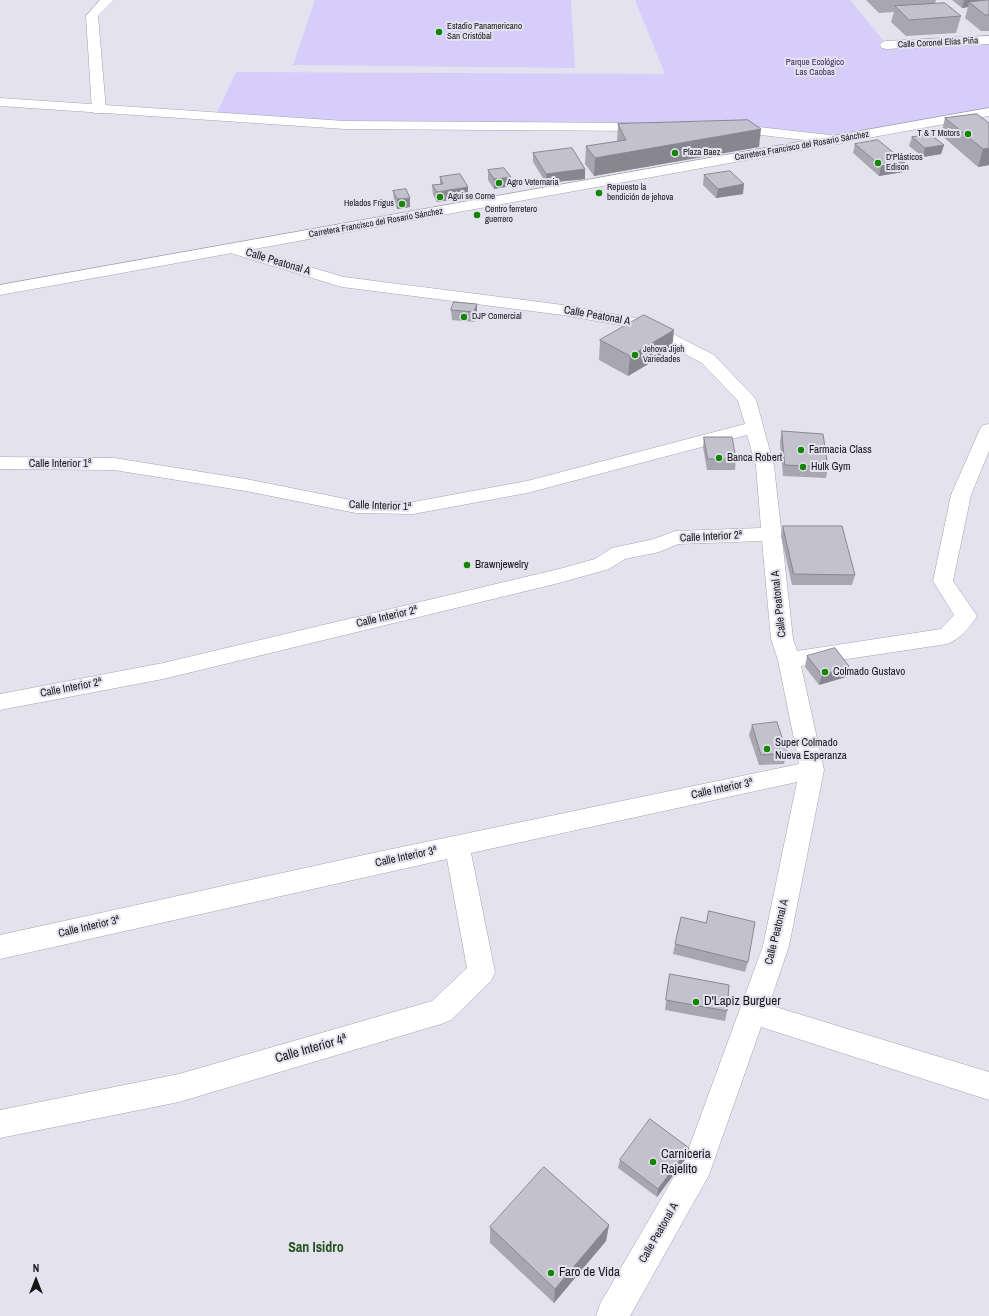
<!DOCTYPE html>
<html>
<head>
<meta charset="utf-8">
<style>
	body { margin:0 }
	#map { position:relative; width:989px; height:1316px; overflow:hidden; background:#e4e2ee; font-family:"Archivo Narrow",sans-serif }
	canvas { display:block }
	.north { position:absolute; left:16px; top:1260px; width:40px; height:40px; -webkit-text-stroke:3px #e4e2ee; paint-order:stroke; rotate:0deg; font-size:11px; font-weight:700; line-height:16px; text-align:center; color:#151518 }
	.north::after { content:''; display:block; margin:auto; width:14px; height:18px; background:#151518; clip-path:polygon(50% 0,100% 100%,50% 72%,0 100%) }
</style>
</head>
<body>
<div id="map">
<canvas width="989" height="1316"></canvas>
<div class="north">N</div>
</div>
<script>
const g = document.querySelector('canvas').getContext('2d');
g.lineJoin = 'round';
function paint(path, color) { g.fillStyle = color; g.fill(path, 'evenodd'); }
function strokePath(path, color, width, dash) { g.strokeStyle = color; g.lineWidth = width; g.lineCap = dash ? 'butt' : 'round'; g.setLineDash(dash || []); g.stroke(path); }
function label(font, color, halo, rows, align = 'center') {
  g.font = font + ' "Archivo Narrow",sans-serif'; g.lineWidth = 4; g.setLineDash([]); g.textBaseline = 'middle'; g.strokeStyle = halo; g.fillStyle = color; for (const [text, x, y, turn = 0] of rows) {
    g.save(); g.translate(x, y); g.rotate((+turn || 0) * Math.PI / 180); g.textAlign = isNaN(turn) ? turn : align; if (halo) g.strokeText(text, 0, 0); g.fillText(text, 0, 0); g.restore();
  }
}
const green = new Path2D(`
	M315,0h256l4,68 -282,-3z
	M635,0h215l37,45 102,-5v72l-151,28 -96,-12 -397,-3 -130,-8 21,-45 429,2z`);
const lane = new Path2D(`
	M100,0h14l-16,16 8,94 -2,3h-10l-2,-3 -6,-94z`);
const street = new Path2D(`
	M989,36v8l-103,5 -4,-1 -2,-3 2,-3 4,-1z
	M0,98l345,23 303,2 5,1 2,3 -2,3 -5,1 -303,-2 -345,-23z
	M732,124l106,12 5,1 2,3 -2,3 -5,1 -111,-13 -2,-3 2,-3z
	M232,244l112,33 219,28 77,14 6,1 68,35 39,41 3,4 18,66 19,173 4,12 144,-22 13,-14 -21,-34 18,-86 29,-66 3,-4 6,-1v27l-18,44 -18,86 24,35c-7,11 -18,24 -30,28l-146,22 23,104 -35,176 -20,59 220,67v28l-228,-73 -52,148 -79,141h-34l4,-12 86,-148 77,-210 34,-164 -326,71 24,119 -4,9 -40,39 -10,4 -262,78 -179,36v-28l179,-36 253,-73 35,-33 -20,-109 -447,100v-24l373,-82 426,-89 -21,-104 -7,-21 -9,-98 -84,3 -19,8 -34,7 -16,10 -50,14 -396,96 -163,31v-16l163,-31 396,-94 36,-10 17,-11 42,-9 21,-8 86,-3 -5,-62 -9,-31 -220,58 -114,21 -57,-1 -110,-22 -132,-21 -114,-1v-12l114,1 132,21 110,22 57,1 114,-21 218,-57 -7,-23 -36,-38 -67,-35 -72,-13 -221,-28 -115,-35 -3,-3 3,-3z`);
const primary = new Path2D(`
	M989,108v8l-989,179v-10z`);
const wall = new Path2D(`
	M866,0h70l-1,4 26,12 -5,17 -50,3 -15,-14 3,-10 -15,1z
	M952,0h37v31h-8l-16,-13 3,-11 -6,1z
	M977,114l12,51 -11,2 -37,-32 4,-17z
	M618,124l141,23 -165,29 -9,-12 1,-18 31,-4z
	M912,137l32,8 -3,9 -18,3 -14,-11z
	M855,144l50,18 -2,10 -24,4 -26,-23z
	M533,153l52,16v10l-39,4 -13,-21z
	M488,170l23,16 -17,3 -6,-9z
	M704,175l39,19 -27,4 -13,-13z
	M440,177l28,20 -31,5 -4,-7 -1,-10 8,-1z
	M393,191l17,16 -13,2 -3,-9z
	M477,304v10l-3,8 -22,-2 -1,-10z
	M600,340l72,10 -44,26 -29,-16z
	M782,431l46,36 -2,11 -43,-2 -3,-34z
	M704,437l32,22 -1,11h-28l-4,-23z
	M783,526l72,49 -3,10h-60l-11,-49z
	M807,656l39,21 -27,8 -14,-18z
	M752,725l35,28 -3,11 -25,1 -10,-30z
	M706,923l42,39 -3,10 -72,-18 2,-10z
	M670,974l57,37 -2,10 -60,-11z
	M689,1148l-2,9 -30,40 -39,-29 2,-8z
	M609,1225l-3,16 -52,62 -64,-60v-16z`);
const shadedWall = new Path2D(`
	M964,0h25v5l-20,-3 -1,5 -6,1z
	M761,129l-2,18 -165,29 1,-18z
	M944,145l-3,9 -18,3 2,-9z
	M989,148v17l-11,2 5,-18z
	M905,162l-2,10 -24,4 2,-10z
	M585,169v10l-39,4v-9z
	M511,177v9l-17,3v-10z
	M744,184l-1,10 -27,4 2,-9z
	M468,187v10l-31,5v-10z
	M410,198v9l-13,2v-10z
	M477,304v10l-3,8v-10z
	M674,330l-2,20 -44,26 2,-20z
	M849,666l-3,11 -27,8 3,-10z
	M689,1148l-2,9 -30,40 1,-8z
	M609,1225l-3,16 -52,62 1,-14z`);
const building = new Path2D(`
	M989,0v15h-4l-16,-13z
	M945,3l16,13 -52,4 -14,-14z
	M977,114l12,9v25l-6,1 -38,-31z
	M748,120l13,9 -166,29 -9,-12 40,-6 -8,-16z
	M931,135l13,10 -19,3 -13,-11z
	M878,140l27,22 -24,4 -26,-22z
	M572,148l13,21 -39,5 -13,-21z
	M504,168l7,9 -17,2 -6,-9z
	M730,171l14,13 -26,5 -14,-14z
	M460,174l8,13 -31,5 -5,-7 11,-1 -3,-7z
	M406,189l4,9 -13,1 -4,-8z
	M454,302l23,2 -3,8 -23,-2z
	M644,315l30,15 -44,26 -30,-16z
	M782,431l41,3 5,33 -43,-2z
	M704,437h28l4,22h-28z
	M783,526h59l13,49 -61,-1z
	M835,648l14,18 -27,9 -15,-19z
	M777,722l10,31 -26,2 -9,-30z
	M709,911l46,11 -7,40 -73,-18 6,-27 25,6z
	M670,974l59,11 -2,26 -61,-11z
	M650,1119l39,29 -31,41 -38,-29z
	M544,1167l65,58 -54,64 -65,-62z`);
const markers = [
	[439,32,4,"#148500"],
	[968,134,4,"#148500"],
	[675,153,4,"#148500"],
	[878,163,4,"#148500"],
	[499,183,4,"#148500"],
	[599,193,4,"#148500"],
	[440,197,4,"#148500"],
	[402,204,4,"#148500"],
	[477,215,4,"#148500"],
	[464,317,4,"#148500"],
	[635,355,4,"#148500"],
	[801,450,4,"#148500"],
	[719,458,4,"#148500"],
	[803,467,4,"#148500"],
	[467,565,4,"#148500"],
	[825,672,4,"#148500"],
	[767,749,4,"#148500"],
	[696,1002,4,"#148500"],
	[653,1162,4,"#148500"],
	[551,1273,4,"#148500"]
];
const farPoinames = [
	["Estadio Panamericano",447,27],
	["San Cristóbal",447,37],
	["T & T Motors",960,134,"right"],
	["Plaza Baez",683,153],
	["D'Plásticos",886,158],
	["Edison",886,168],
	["Agro Veternaria",507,183],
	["Repuesto la",607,188],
	["bendición de jehova",607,198],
	["Agui se Corne",448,197],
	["Helados Frigus",394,204,"right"],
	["Centro ferretero",485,210],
	["guerrero",485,220],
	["DJP Comercial",472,317],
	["Jehova Jijeh",643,350],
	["Variedades",643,360]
];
const farStreetnames = [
	["Calle Coronel Elías Piña",938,43,-3],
	["Carretera Francisco del Rosario Sánchez",802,146,-10],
	["Carretera Francisco del Rosario Sánchez",376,223,-10]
];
const farParknames = [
	["Parque Ecológico",815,63],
	["Las Caobas",815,73]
];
const streetNames = [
	["Calle Peatonal A",278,262,17],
	["Calle Peatonal A",597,316,10],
	["Calle Interior 1ª",60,464],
	["Calle Interior 1ª",380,506,2],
	["Calle Interior 2ª",711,537,-3],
	["Calle Peatonal A",779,604,-96],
	["Calle Interior 2ª",387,617,-13],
	["Calle Interior 2ª",71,688,-11],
	["Calle Interior 3ª",722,789,-12],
	["Calle Interior 3ª",406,857,-12],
	["Calle Interior 3ª",89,927,-13],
	["Calle Peatonal A",777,932,-76],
	["Calle Peatonal A",659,1233,-60]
];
const poiNames = [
	["Farmacia Class",809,450],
	["Banca Robert",727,458],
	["Hulk Gym",811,467],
	["Brawnjewelry",475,565],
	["Colmado Gustavo",833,672],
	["Super Colmado",775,743],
	["Nueva Esperanza",775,756]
];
const nearPoinames = [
	["D'Lapiz Burguer",704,1002],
	["Carniceria",661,1155],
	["Rajelito",661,1170],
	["Faro de Vida",559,1273]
];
const nearStreetnames = [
	["Calle Interior 4ª",311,1049,-16]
];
const nearNeighbourhoodnames = [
	["San Isidro",316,1248]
];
paint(green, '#d6cdfb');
strokePath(lane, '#a4a2ad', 1);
strokePath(street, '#a4a2ad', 1);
strokePath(primary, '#a4a2ad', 1);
paint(lane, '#fff');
paint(street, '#fff');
paint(primary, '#fff');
paint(wall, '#a8a6b0');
paint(shadedWall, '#888790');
paint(building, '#c3c1cd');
strokePath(building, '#888790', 1);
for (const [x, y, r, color] of markers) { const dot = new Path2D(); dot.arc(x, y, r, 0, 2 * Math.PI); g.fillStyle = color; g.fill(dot); strokePath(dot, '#e4e2ee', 1.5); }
label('9px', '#151518', '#e4e2ee', farPoinames, 'left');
label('9px', '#151518', '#e4e2ee', farStreetnames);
label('9px', '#3d2c65', '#e4e2ee', farParknames);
label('11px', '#151518', '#e4e2ee', streetNames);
label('11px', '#151518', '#e4e2ee', poiNames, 'left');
label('13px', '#151518', '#e4e2ee', nearPoinames, 'left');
label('13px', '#151518', '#e4e2ee', nearStreetnames);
label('bold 14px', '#22531c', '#e4e2ee', nearNeighbourhoodnames);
</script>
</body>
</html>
